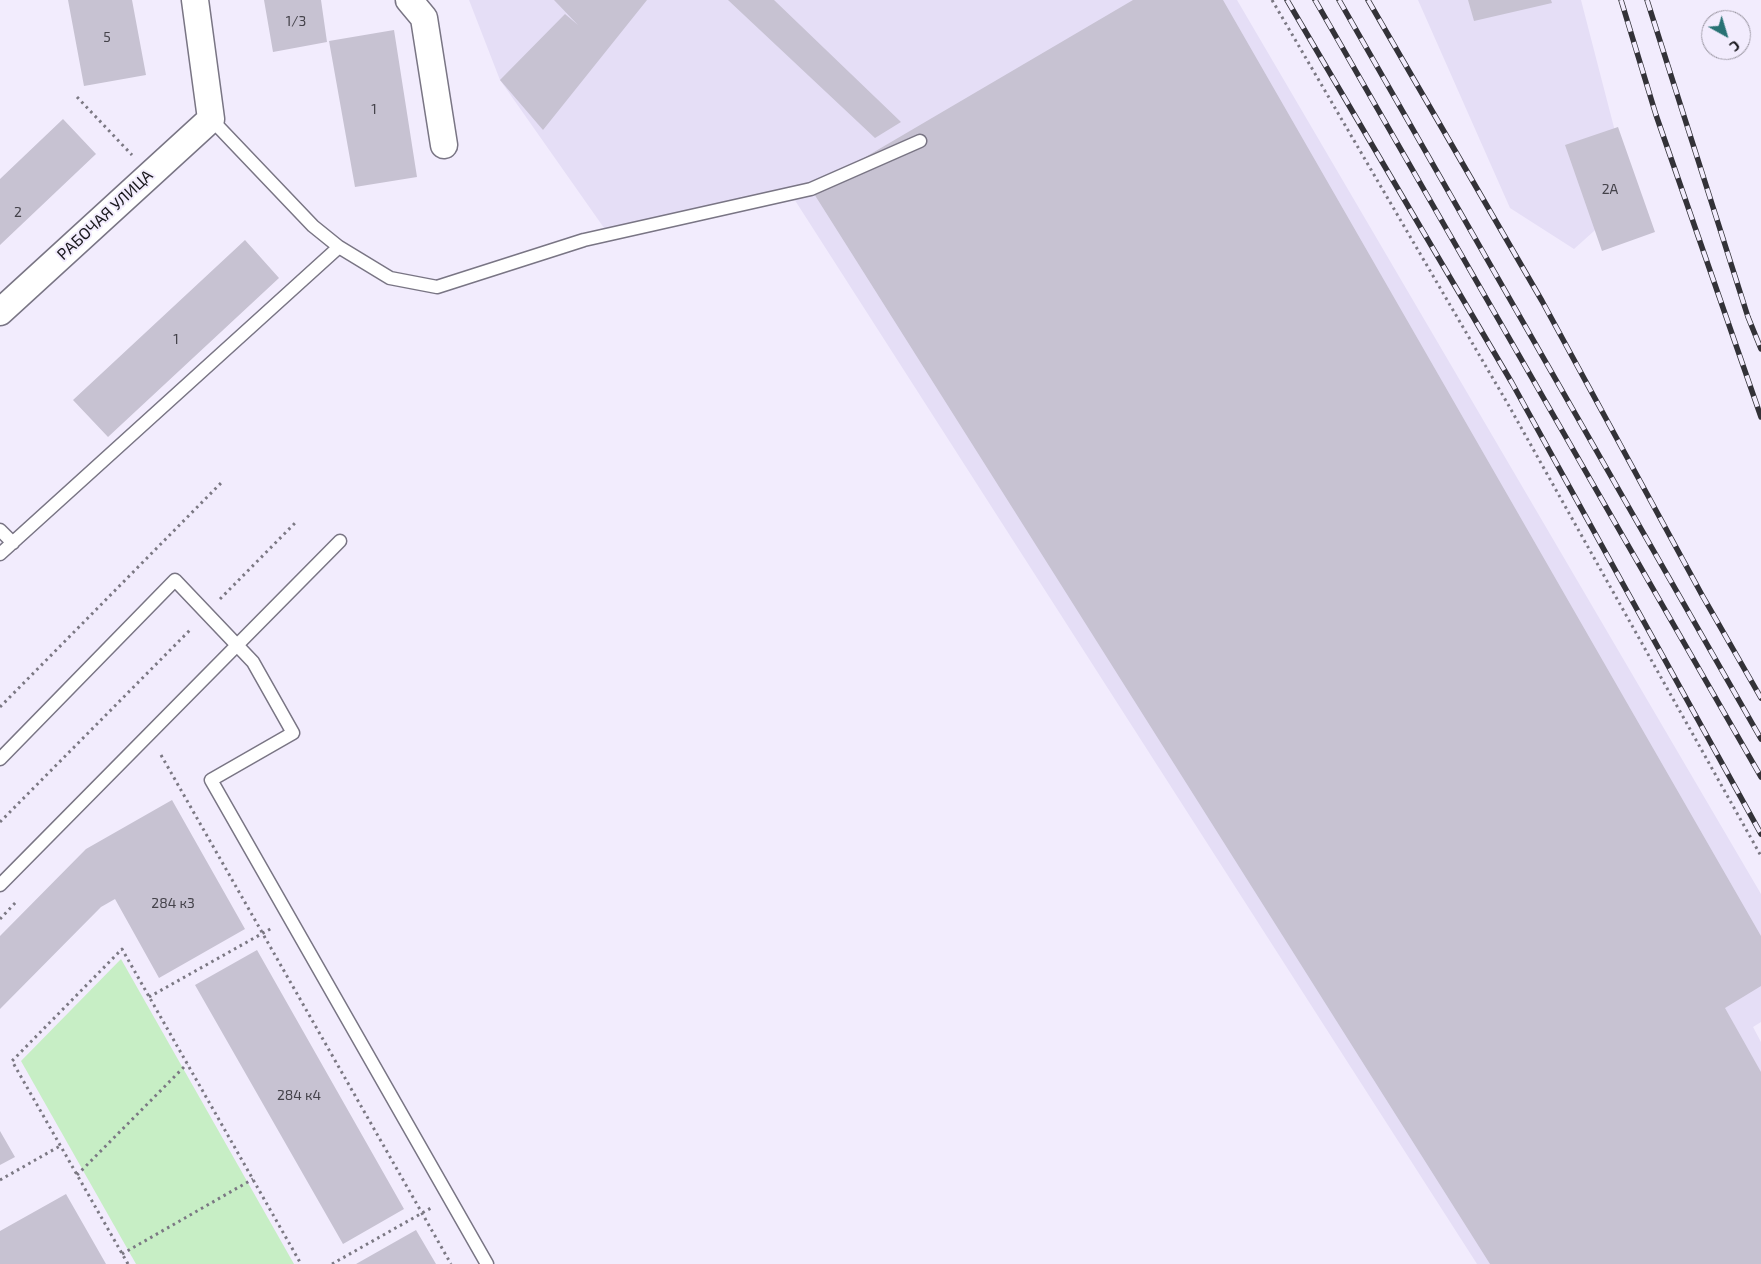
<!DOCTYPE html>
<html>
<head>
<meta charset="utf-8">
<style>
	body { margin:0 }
	#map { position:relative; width:1761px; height:1264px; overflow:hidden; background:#f2ecfd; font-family:"Exo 2",sans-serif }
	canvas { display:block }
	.north { position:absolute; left:1701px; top:10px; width:50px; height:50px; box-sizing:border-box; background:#f2ecfd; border:1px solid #9b97a3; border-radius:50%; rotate:141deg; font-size:14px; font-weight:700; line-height:20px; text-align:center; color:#18171c }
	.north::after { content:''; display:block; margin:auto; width:18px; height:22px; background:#287274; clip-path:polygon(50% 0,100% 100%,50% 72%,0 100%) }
</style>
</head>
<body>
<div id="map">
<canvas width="1761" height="1264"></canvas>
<div class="north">С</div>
</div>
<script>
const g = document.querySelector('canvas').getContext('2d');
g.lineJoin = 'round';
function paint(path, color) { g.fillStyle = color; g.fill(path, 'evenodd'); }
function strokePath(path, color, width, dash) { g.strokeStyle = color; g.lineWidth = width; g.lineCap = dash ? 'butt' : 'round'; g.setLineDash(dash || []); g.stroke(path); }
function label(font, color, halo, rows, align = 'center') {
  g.font = font + ' "Exo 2",sans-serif'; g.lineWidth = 4; g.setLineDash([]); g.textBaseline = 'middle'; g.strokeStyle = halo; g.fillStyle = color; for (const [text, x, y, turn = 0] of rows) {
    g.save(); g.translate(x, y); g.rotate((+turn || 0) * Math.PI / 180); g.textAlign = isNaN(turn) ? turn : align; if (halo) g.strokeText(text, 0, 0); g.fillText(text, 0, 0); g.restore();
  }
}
const built = new Path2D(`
	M469,0h768l524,894v128l-8,5 8,15v222h-284l-688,-1073 -180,44 -109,-155z
	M1418,0h163l51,197 -58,52 -64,-41z`);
const green = new Path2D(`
	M121,959l173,305h-158l-115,-203z`);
const building = new Path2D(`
	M68,0h64l14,75 -62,11z
	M264,0h57l6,42 -54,10z
	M554,0h93l-104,130 -43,-50 65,-66 13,11z
	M728,0h46l127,122 -26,16z
	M1133,0h90l538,936v50l-36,22 36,64v192h-271l-679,-1075z
	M1468,0h83l1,3 -78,18z
	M394,30l23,147 -62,10 -26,-146z
	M63,119l33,35 -96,91v-66z
	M1618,127l37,105 -53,19 -37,-106z
	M245,240l34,38 -171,159 -35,-37z
	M172,800l73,129 -86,49 -44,-79 -14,8 -101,102v-73l86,-87z
	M257,950l147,259 -61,35 -148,-259z
	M0,1131l15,26 -15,8z
	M66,1194l40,70h-106v-33z
	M416,1230l20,34h-80z`);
const path = new Path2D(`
	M1272,0l237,406 252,450
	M77,97l55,58
	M220,599l75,-76
	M0,707l223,-226
	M161,755l290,509
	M0,822l191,-193
	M0,919l17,-18
	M149,997l123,-69
	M77,1175l110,-111
	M0,1180l60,-34
	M122,1254l131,-75
	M128,1264l-116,-203 110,-112 179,315
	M332,1264l99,-56`);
const lane = new Path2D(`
	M211,119l102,107 26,21 51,31 47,9 147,-47 227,-51 109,-48
	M0,530l13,13
	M0,554l339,-307
	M0,759l175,-179 78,82 40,71 -82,47 276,484
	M0,885l340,-344`);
const street = new Path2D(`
	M409,0l15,18 20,127
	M0,312l211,-193 -16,-119`);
const rail = new Path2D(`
	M1287,0l225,383 249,451
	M1315,0l446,777
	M1339,0l422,739
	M1368,0l174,301 160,294 59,103
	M1621,0l35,115 105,302
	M1647,0l101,317 13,32`);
const numberNames = [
	["1/3",296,21],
	["5",107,37],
	["1",374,109],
	["2А",1610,189],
	["2",18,212],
	["1",176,339],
	["284 к3",173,903],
	["284 к4",299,1095]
];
const streetNames = [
	["РАБОЧАЯ УЛИЦА",105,215,-43]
];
paint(built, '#e5def6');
paint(green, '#c7eec5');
paint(building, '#c7c2d2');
strokePath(lane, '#797584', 15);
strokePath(street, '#797584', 29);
strokePath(path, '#7b7883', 3, [2.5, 4]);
strokePath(lane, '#fff', 12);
strokePath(street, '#fff', 26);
strokePath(rail, '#333238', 5.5);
strokePath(rail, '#f2ecfd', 4, [11]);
label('14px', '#44424a', null, numberNames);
label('16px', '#18171c', '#f2ecfd', streetNames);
</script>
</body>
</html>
